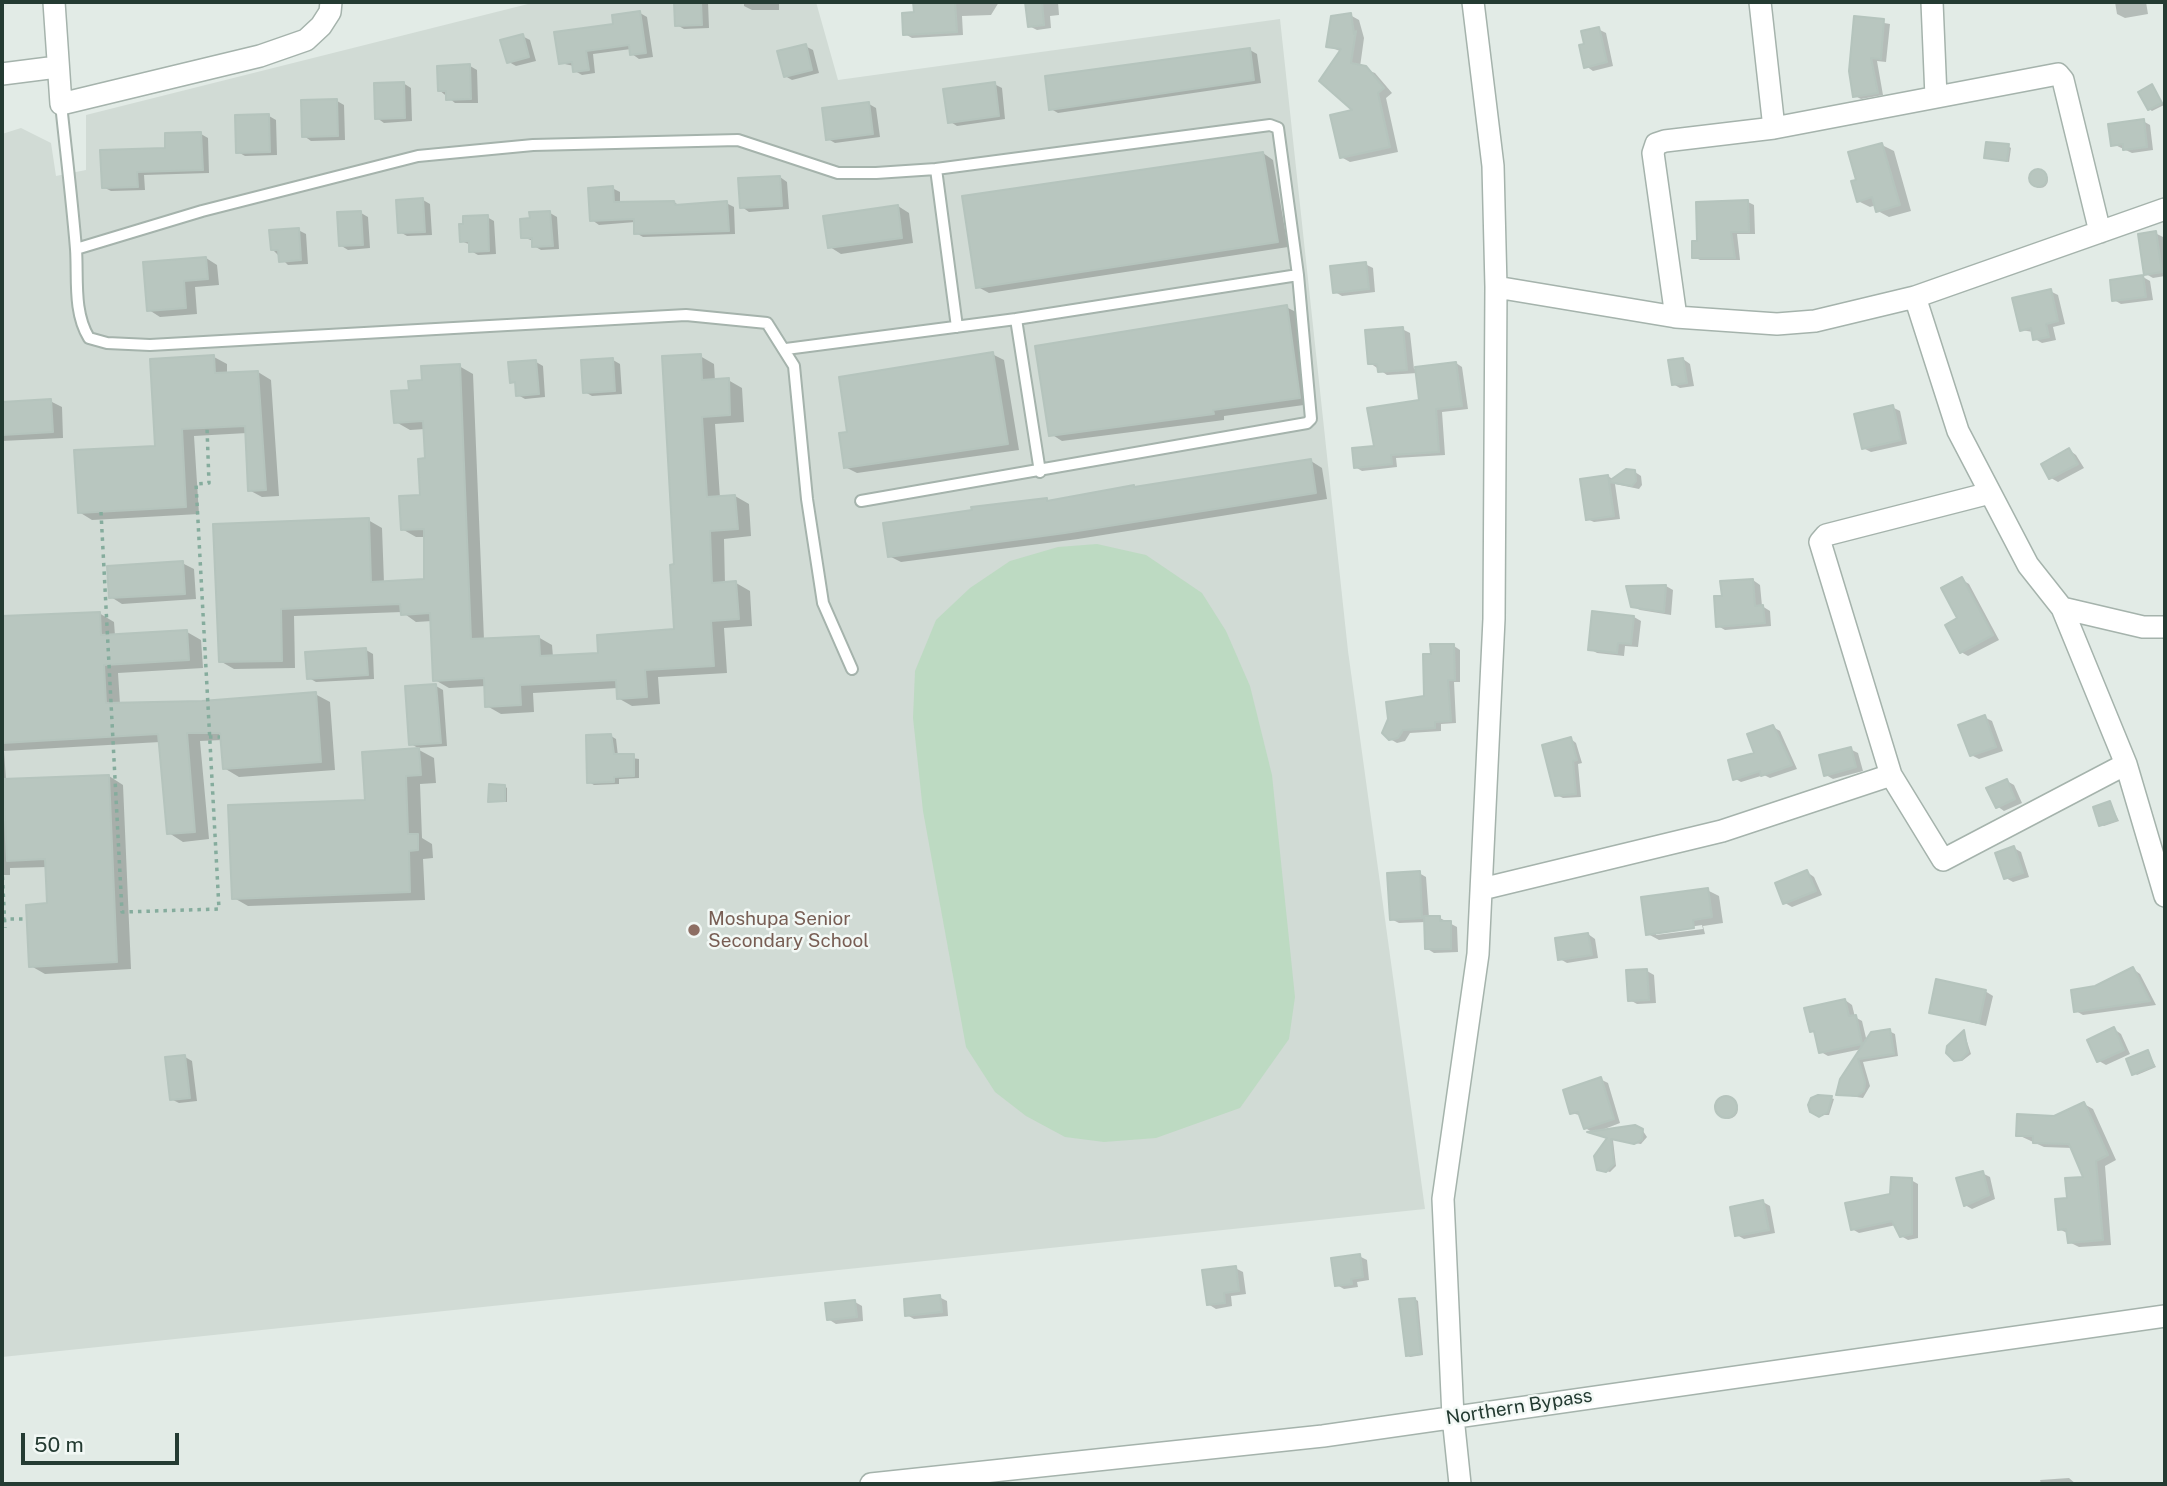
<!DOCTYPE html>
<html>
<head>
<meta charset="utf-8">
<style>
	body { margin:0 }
	#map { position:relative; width:2167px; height:1486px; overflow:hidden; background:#e2ebe6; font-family:"Public Sans",sans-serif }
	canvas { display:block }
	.frame { position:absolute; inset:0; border:4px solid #243b32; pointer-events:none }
	.scale { position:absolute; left:21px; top:1433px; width:158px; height:32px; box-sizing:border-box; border:4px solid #243b32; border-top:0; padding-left:9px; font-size:21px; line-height:24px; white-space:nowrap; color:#243b32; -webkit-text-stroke:5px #f2f8f5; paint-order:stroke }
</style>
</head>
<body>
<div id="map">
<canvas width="2167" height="1486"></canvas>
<div class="frame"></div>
<div class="scale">50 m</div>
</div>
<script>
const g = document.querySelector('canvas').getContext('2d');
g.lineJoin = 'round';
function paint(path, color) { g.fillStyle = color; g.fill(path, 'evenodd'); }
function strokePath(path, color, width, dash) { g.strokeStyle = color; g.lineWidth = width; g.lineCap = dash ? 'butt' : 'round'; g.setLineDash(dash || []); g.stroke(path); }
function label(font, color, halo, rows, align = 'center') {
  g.font = font + ' "Public Sans",sans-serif'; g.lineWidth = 5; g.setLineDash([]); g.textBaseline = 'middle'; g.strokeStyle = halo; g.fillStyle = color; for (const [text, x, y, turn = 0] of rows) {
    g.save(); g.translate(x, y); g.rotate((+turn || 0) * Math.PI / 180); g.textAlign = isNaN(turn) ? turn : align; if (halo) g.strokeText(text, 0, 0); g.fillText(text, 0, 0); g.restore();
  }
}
const built = new Path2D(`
	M536,2h280l22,78 442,-61 68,632 77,558 -1423,148v-1223l19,-6 30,15 5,33 30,-6v-55z`);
const green = new Path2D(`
	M1097,544l49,11 56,38 24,38 24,55 22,89 23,222 -6,42 -49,69 -84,30 -52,4 -39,-5 -39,-21 -31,-24 -29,-45 -43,-236 -10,-93 2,-47 21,-51 34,-32 40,-27 48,-14z`);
const shadow = new Path2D(`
	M676,2h32l1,26 -25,1 -7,-4z
	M744,2h35v8h-27l-8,-4z
	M915,2h84l-8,13 -29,1 1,19 -51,3 -7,-4 11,-20z
	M1027,2h31l1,13 -9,1 1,12 -14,2 -8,-4z
	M2115,2h31l2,12 -23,4 -8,-4z
	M640,13l7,4 6,40 -14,2 -7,-5 -1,-5 -38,5 2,19 -13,2 -7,-4 -1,-5 -14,-3 55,-38z
	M1350,15l9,5 5,18 -4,29 15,6 17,20 -6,5 12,54 -48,10 -9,-5 15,-46 -14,-59 -14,-6z
	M1856,18l34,6 -4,38 -9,-1 6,34 -22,4 -6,-3z
	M1598,29l8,4 7,33 -20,5 -7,-5v-21z
	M522,36l8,4 6,21 -20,5 -7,-4z
	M805,46l8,4 6,23 -27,7 -7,-4z
	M1250,50l7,4 4,29 -203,30 -7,-4z
	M470,66l7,4 1,33h-23l-16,-13v-23z
	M403,83l8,5 1,33 -28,2 -7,-5z
	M994,84l8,4 3,31 -48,7 -8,-5z
	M2152,86l12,19 -12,6 -3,-2z
	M337,101l7,4 1,35 -34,1 -7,-5z
	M869,104l7,4 4,29 -45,6 -7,-4z
	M269,116l7,4 1,35 -32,1 -7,-4z
	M2143,121l7,4 3,25 -21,3 -19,-9z
	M201,134l7,4 1,35 -65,2 1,15 -34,1 -8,-4z
	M1882,145l12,6 17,60 -22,6 -11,-6 -2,-6 -6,2 -12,-6v-20z
	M2008,146l3,2 -2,14 -23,-5z
	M1263,153l10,7 15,87 -299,46 -11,-6z
	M2032 180a8 8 0 1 1 16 0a8 8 0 1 1-16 0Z
	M780,177l7,5 2,27 -40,3 -7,-5z
	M612,188l8,4v11l54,-1 6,4 46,-3 8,4 1,27 -92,3 -7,-4 -1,-11 -36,3 -7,-5z
	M423,200l7,4 2,31 -25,1 -7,-4z
	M1748,202l6,3 1,29h-18l3,26h-40l-6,-3 5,-14z
	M898,206l11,7 4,30 -72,11 -11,-7z
	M361,213l7,4 2,31 -22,2 -8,-5z
	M550,213l7,4 2,32 -18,1 -7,-4 -1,-5 -10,-4z
	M487,217l7,4 2,33 -18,1 -7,-4v-6l-10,-4z
	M298,230l8,4 2,30 -20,1 -16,-16z
	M2155,233l8,4 2,39 -12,2 -7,-4z
	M206,258l11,7 2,20 -24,2 2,27 -37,3 -11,-7z
	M1365,264l8,4 2,24 -33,4 -7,-4z
	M2143,277l7,4 3,19 -32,4 -7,-4z
	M2050,291l8,4 7,29 -12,3 3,13 -14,3 -7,-4 -2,-7 -12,-2z
	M1286,307l12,6 13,91 -87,12v4l-162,21 -11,-7z
	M1402,329l8,4 4,36 42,-6 6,4 6,42 -26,3 3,43 -49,3 1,9 -35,4 -7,-4 66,-65 -4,-29 -30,2 -17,-12z
	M992,354l12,6 15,90 -162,23 -12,-6 4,-34z
	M700,356l14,8 1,17 13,-1 14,8 2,34 -29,2 5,74 15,-2 14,8 2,32 -27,3 1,45 11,-1 14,8 2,35 -28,2 3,45 -69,4 2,27 -28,2 -14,-8v-10l-85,5 1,19 -33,2 -14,-8 -1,-20 -37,2 -14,-8 -3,-59 -16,1 -14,-10 -108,4 1,52 -61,1 -14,-8 148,-141 14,8 2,55 41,-2 1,-44h-10l-14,-8 20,-33 5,-36 -2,-31 -15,1 -14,-8 15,-30 13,-10 35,-16 14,8 11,266 54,-3 14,8 1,12 47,-2 76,-24v-65z
	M214,357l13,7v10l31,-2 13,8 8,116 -17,1 -13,-7 -2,-57 -53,3 5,78 -107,6 -13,-8 78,-65z
	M1683,359l7,5 4,22 -14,2 -7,-4z
	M613,360l7,4 2,30 -30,2 -7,-4z
	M536,362l7,4 2,31 -20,2 -7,-4 -1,-11 -5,-2z
	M50,401l12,6 1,31 -61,3v-38z
	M1892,407l8,4 7,33 -36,8 -8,-4z
	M2069,450l7,5 8,13 -26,14 -7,-4z
	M1311,461l11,7 5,31 -249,40 -177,23 -12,-6 158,-56 3,2 84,-16 4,3z
	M1635,472l6,4 1,9 -3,4 -24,-5 5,35 -26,3 -7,-3 21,-43 6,4z
	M182,563l12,6 2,30 -74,5 -11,-7z
	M1961,579l8,5 30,56 -31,16 -7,-4z
	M1753,580l7,5 2,21 8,5 1,15 -46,4 -7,-4 6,-29z
	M1666,586l7,4 -2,25 -31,-5 -8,-4 -4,-18z
	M99,613l15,9 1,14 72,-4 14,8 2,28 -85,5 2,31 82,-2 113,-8 15,8 5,68 -96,7 -15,-9 -2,-28 -22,1 9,98 -26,3 -14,-9 -9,-91 -156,9 2,29 103,-4 14,9 8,184 -86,5 -14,-8 18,-61 -2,-38 -37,1v7h-8v-257z
	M1634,617l7,4 -3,26 -13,-1 -1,10 -27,-3 -7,-4z
	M1454,646l6,4v32h-6l2,41 -15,1v7l-31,2 -5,8 -8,2 -7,-4 36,-41z
	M366,650l7,4 1,25 -58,3 -7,-4z
	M436,686l7,4 4,56 -29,2 -7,-4z
	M1984,717l8,4 11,30 -24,8 -8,-4z
	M1773,727l7,4 17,38 -27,9 -6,-3 -23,7 -7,-4 22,-24z
	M611,736l5,3 2,17 21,3v19l-20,1v5l-25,1 -5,-3z
	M1571,739l5,4 6,20 -4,1 3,33 -18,1 -6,-3z
	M1850,749l8,4 5,18 -30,8 -7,-4z
	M419,750l15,8 2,25 -16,1 2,54 10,6 1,14 -10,1 2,41 -177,6 -14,-8 133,-97z
	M2007,781l7,4 8,18 -18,8 -7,-5z
	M504,786l3,2v14l-17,-2z
	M2110,803l9,18 -15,5 -3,-1z
	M2014,848l7,4 8,25 -16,5 -7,-4z
	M1807,872l7,5 8,18 -30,12 -7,-4z
	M1419,873l7,4 3,41h11l17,9 1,25 -24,1 -8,-5v-26l-27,1 -8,-4z
	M1707,890l12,6 4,27 -20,3 2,8 -46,6 -11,-6zM1702,925l1,4 -47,6v-3z
	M1588,934l7,5 3,19 -31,5 -7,-4z
	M2133,969l7,5 16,31 -73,10 -7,-4z
	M1647,971l7,4 2,28 -19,1 -7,-4z
	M1985,991l8,5 -7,30 -55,-14z
	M1845,1000l7,5 3,12 7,4 5,21 22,-11 6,3 3,22 -35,6 7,24 -7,12 -25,-4 24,-45 -34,7 -7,-4 -4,-18 -6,-3z
	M2114,1029l7,5 9,20 -24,11 -7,-4z
	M1964,1032l7,22 -9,7 -12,-5 -2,-10z
	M2148,1052l8,15 -19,8 -3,-2z
	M185,1057l7,4 5,40 -18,2 -8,-4z
	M1600,1079l8,4 12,40 -26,10 -9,-5 -3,-12 -10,-3z
	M1831,1098l3,1 -5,16h-11z
	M1718 1109a10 10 0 1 1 20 0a10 10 0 1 1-20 0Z
	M2084,1104l9,5 23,51 -11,6 6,79 -32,2 -10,-5v-8l-10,-5 10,-29 17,-22 -14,-30 -28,-1 -26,-12z
	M1641,1128l6,9 -6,7 -28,-4 3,26 -6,6 -9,-2 -6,-10 14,-22z
	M1982,1173l8,4 5,22 -23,10 -7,-4z
	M1911,1180l7,4v54l-10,2 -7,-4 -5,-11 -37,8 -7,-4z
	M1763,1202l7,4 5,27 -31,6 -7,-4z
	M1359,1256l8,4 2,20 -12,2 1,5 -14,2 -7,-4z
	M1235,1268l8,4 3,22 -15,2 1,10 -16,3 -8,-5z
	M939,1297l8,4 1,15 -34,3 -7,-4z
	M1415,1299l3,2 5,54 -13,2 -3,-2z
	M855,1302l7,4 1,15 -27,3 -8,-5z
	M2069,1478l7,6h-35l-1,-4z`);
const building = new Path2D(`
	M674,2h27l1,23 -27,1z
	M913,2h42l2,30 -54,3 -1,-22 12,-1z
	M1025,2h17l2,23 -16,2z
	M640,11l6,42 -16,2 -1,-10 -43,6 3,19 -16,2 -1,-10 -13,2 -5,-32 59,-8 -1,-9z
	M1351,13l3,21 2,-3 -5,32 15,3 18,22 -6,5 12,54 -50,11 -10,-43 22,-5 -33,-29 22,-32 -15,-2 5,-31z
	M1854,16l30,3 -3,40 -10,-1 7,35 -25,4 -4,-26z
	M1599,27l8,35 -23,6 -5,-23 5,-1 -3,-13z
	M523,34l6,23 -22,6 -7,-23z
	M806,44l6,26 -28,7 -7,-26z
	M1250,48l4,32 -205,30 -4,-34z
	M470,64l1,35 -25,1v-9h-8l-1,-25z
	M404,82l1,36 -30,1 -1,-36z
	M995,82l4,34 -51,7 -5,-34z
	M2152,84l10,19 -14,7 -10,-18z
	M337,99l1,37 -36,1 -1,-37z
	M869,102l4,32 -47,6 -4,-32z
	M269,114l1,38 -34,1 -1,-38z
	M2144,119l3,28 -24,3v-6l-12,2 -3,-22z
	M201,132l2,38 -66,2 1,15 -36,1 -2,-38 65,-2v-15z
	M1986,142l23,2 -2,17 -23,-3z
	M1882,143l18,62 -24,7 -4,-15 -15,5 -6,-21 5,-1 -8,-28z
	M1263,152l15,90 -302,46 -14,-92z
	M2029 178a9 9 0 1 1 18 0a9 9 0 1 1-18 0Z
	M780,176l2,30 -42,2 -2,-30z
	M613,186l1,16 60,-1 1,4 52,-4 2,30 -95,3v-15l-44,2 -2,-33z
	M423,198l2,34 -27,1 -2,-33z
	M1748,200l1,32h-18l4,26h-43v-17h5l-1,-39z
	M898,205l4,33 -74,10 -5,-32z
	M361,211l2,34 -24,1 -2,-34z
	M550,211l3,35 -21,1v-9h-11l-1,-19 10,-1 -1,-6z
	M488,215l1,36 -20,1v-11l-9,1 -1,-18h4v-8z
	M299,228l2,32 -22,2 -1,-12h-7l-2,-20z
	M2156,231l6,41 -18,3 -6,-41z
	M206,257l2,22 -24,2 2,27 -39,3 -4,-49z
	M1366,262l3,27 -36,4 -3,-27z
	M2143,275l3,22 -34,4 -2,-21z
	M2051,289l7,32 -12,3 3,13 -16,3 -2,-12 -11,3 -8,-33z
	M1287,305l13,93 -87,12 1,4 -165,22 -14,-90z
	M1403,327l4,43 -29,2 -1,-8h-9l-3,-34z
	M993,352l15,92 -164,24 -5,-35 8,-1 -8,-55z
	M701,354l1,26 27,-2 1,37 -28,2 5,80 28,-2 3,34 -28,2 2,52 24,-2 3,38 -28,2 3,45 -69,4 2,27 -30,2 -1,-19 -96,5 1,20 -36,2 -1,-29 -51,3 -3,-68 -29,2 -1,-11 -119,5 1,52 -63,1 -6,-138 156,-6 2,64 53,-3v-50l-23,1 -2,-34 21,-1 -2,-36 7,-1 -2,-37 -29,2 -3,-32 18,-1 -1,-9 14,-1 -1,-14 39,-2 11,275 68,-3 1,20 58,-3 -1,-18 77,-6 -4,-64 4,-1 -12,-208z
	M214,355l1,18 43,-2 8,119 -18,1 -3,-65 -63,3 4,78 -108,6 -4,-63 81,-4 -5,-87z
	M613,358l2,33 -32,2 -2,-33z
	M1683,358l4,25 -15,2 -4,-25z
	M536,360l3,34 -23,2 -1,-14 -5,1 -2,-21z
	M1456,362l6,44 -26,3 3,43 -48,3 1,9 -38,4 -2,-20 22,-2 -7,-38 52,-8 -4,-33z
	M51,399l2,33 -51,3v-33z
	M1893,405l8,35 -39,9 -8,-35z
	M2069,448l9,16 -29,15 -8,-15z
	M1311,459l5,34 -251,40 -177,24 -5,-34 89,-13 -1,-3 76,-9v3l87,-16v2z
	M1626,469l9,1 1,11 -4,5 -23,-4 5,34 -28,4 -6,-41 28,-4 1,6z
	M183,561l2,33 -76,4 -2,-32z
	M1962,577l31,58 -33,18 -15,-28 12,-7 -16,-30z
	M1753,579l2,27 8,-1 2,18 -49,4 -2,-31h8l-2,-15z
	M1666,585l-2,27 -33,-5 -5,-21z
	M1592,611l42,5 -3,28 -13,-1 -1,10 -29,-3z
	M100,612l1,23 86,-5 2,30 -85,5 2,38 96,-2 114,-9 5,70 -98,7 -3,-36h-33l8,99 -28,2 -9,-100 -156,9v-127z
	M1430,644h24l1,36h-7l3,41 -16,1v6l-32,2 -5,8 -9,2 -7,-7 6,-14 -2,-17 38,-6 -1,-42h8z
	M366,648l2,27 -61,4 -2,-27z
	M436,684l5,59 -32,2 -4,-59z
	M1985,715l11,32 -26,9 -12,-31z
	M1773,725l19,40 -31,11 -1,-5 -27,9 -5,-20 26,-7 -7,-19z
	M611,734l3,20h20v22l-20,1v5l-27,1 -1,-48z
	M1571,737l6,23 -4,1 3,33 -21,2 -13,-51z
	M1851,747l5,20 -32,9 -5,-21z
	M419,748l2,27 -15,1 2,58h10v16l-9,1 1,41 -178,7 -4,-94 137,-5 -3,-48z
	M109,775l8,187 -88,5 -3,-62 21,-2 -2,-44 -38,2 -4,-82z
	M2007,779l8,20 -19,9 -10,-20z
	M489,784l16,1v16l-17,1z
	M2110,801l7,19 -18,6 -6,-19z
	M2014,846l9,27 -19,6 -9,-26z
	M1807,870l9,21 -33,13 -8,-21z
	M1420,871l2,47 -32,2 -3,-47z
	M1708,888l4,29 -19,3 1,8 -48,7 -5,-38z
	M1424,916h16v5h11v28h-26z
	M1588,933l4,22 -34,5 -3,-22z
	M2133,967l17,34 -76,11 -3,-22 24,-4z
	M1647,969l2,31 -21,1 -2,-31z
	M1936,979l50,11 -7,33 -50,-10z
	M1845,999l4,17 7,-1 6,29 -43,9 -5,-22 -4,1 -6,-24z
	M2114,1027l10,23 -27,12 -10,-22z
	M1890,1029l4,25 -36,5 7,23 -1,9 -7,5 -21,-1 4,-16 31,-47z
	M1964,1030l4,22 -7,8 -7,1 -8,-8 1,-7z
	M2148,1050l6,16 -22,9 -6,-16z
	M185,1055l5,43 -20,2 -5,-43z
	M1601,1077l13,42 -30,10 -6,-17 -8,2 -7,-24z
	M1818,1095l14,1 -4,16 -9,5 -9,-5 -2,-7 3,-7z
	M1715 1107a11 11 0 1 1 22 0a11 11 0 1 1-22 0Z
	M2084,1102l24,53 -12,6 7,79 -35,3 -2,-14 -8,1 -3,-31 12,-1 -2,-20 18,-1 -14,-33 -36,-1v-7h-17l1,-22 37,2z
	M1635,1125l8,4 -1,11 -8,4 -23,-5 3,25 -8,8 -9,-2 -3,-14 13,-18 -20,-6z
	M1983,1171l6,24 -25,11 -8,-28z
	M1891,1177l21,1v56l-12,3 -8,-16 -41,9 -6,-27 45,-9z
	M1763,1200l6,30 -34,6 -5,-29z
	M1360,1254l3,23 -12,2 1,5 -17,2 -4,-28z
	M1236,1266l3,25 -15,2 1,10 -18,2 -5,-35z
	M940,1295l2,17 -37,4 -1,-17z
	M1415,1298l6,56 -15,2 -7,-57z
	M855,1300l2,17 -30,3 -2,-17z`);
const path = new Path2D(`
	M101,512l21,400 97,-3 -23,-425 13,-1 -2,-55
	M209,737h11
	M2,868l3,60
	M2,919h25`);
const service = new Path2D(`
	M61,104c5,48 11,96 15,145 2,29 -3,63 13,89l18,5 43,2 536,-30 81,8 27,43 13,133 16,104 29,66
	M936,169l21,158
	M76,249l126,-38 216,-55 115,-11 205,-5 100,33h38l60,-4 334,-44 8,3 20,147 13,144 -4,4 -446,78
	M1016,319l24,153
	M786,349l230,-30 282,-44`);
const minor = new Path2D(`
	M54,2l7,102 199,-48 46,-16 15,-14 9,-14 1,-10
	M1932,2l4,95
	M2,74l55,-7
	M1774,128l284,-54 5,6 37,152
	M1496,287l180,30 -23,-164 3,-9 9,-3 109,-13 -14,-126
	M1915,297l250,-88
	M1676,317l101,7 38,-3 100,-24 43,134 70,134 34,43 81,19h22
	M2062,608l64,156 39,132
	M1891,775l52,85 183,-96
	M1482,889l240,-58 169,-56 -71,-233 6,-7 164,-42
	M871,1484l452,-48 842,-120
	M1460,1484l-7,-67 -10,-218 35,-245 16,-335 2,-332 -3,-121 -20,-164`);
const markers = [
	[694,930,7,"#8d6e63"]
];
const educationNames = [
	["Moshupa Senior",708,919],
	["Secondary School",708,941]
];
const streetNames = [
	["Northern Bypass",1519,1407,-9]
];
paint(built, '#d1dbd5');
paint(green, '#bddac2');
paint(shadow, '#0003');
paint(building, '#b8c6bf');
strokePath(building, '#b5c4bd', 2);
strokePath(service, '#a5b3ac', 14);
strokePath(minor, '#a5b3ac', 24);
strokePath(path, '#85ac9d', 3.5, [3.5, 5]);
strokePath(service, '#fff', 10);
strokePath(minor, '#fff', 21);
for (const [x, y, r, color] of markers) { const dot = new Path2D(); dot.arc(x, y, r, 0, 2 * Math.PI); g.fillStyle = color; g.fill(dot); strokePath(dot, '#f2f8f5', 2.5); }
label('19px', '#785e54', '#f2f8f5', educationNames, 'left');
label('19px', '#243b32', '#f2f8f5', streetNames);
</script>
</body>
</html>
